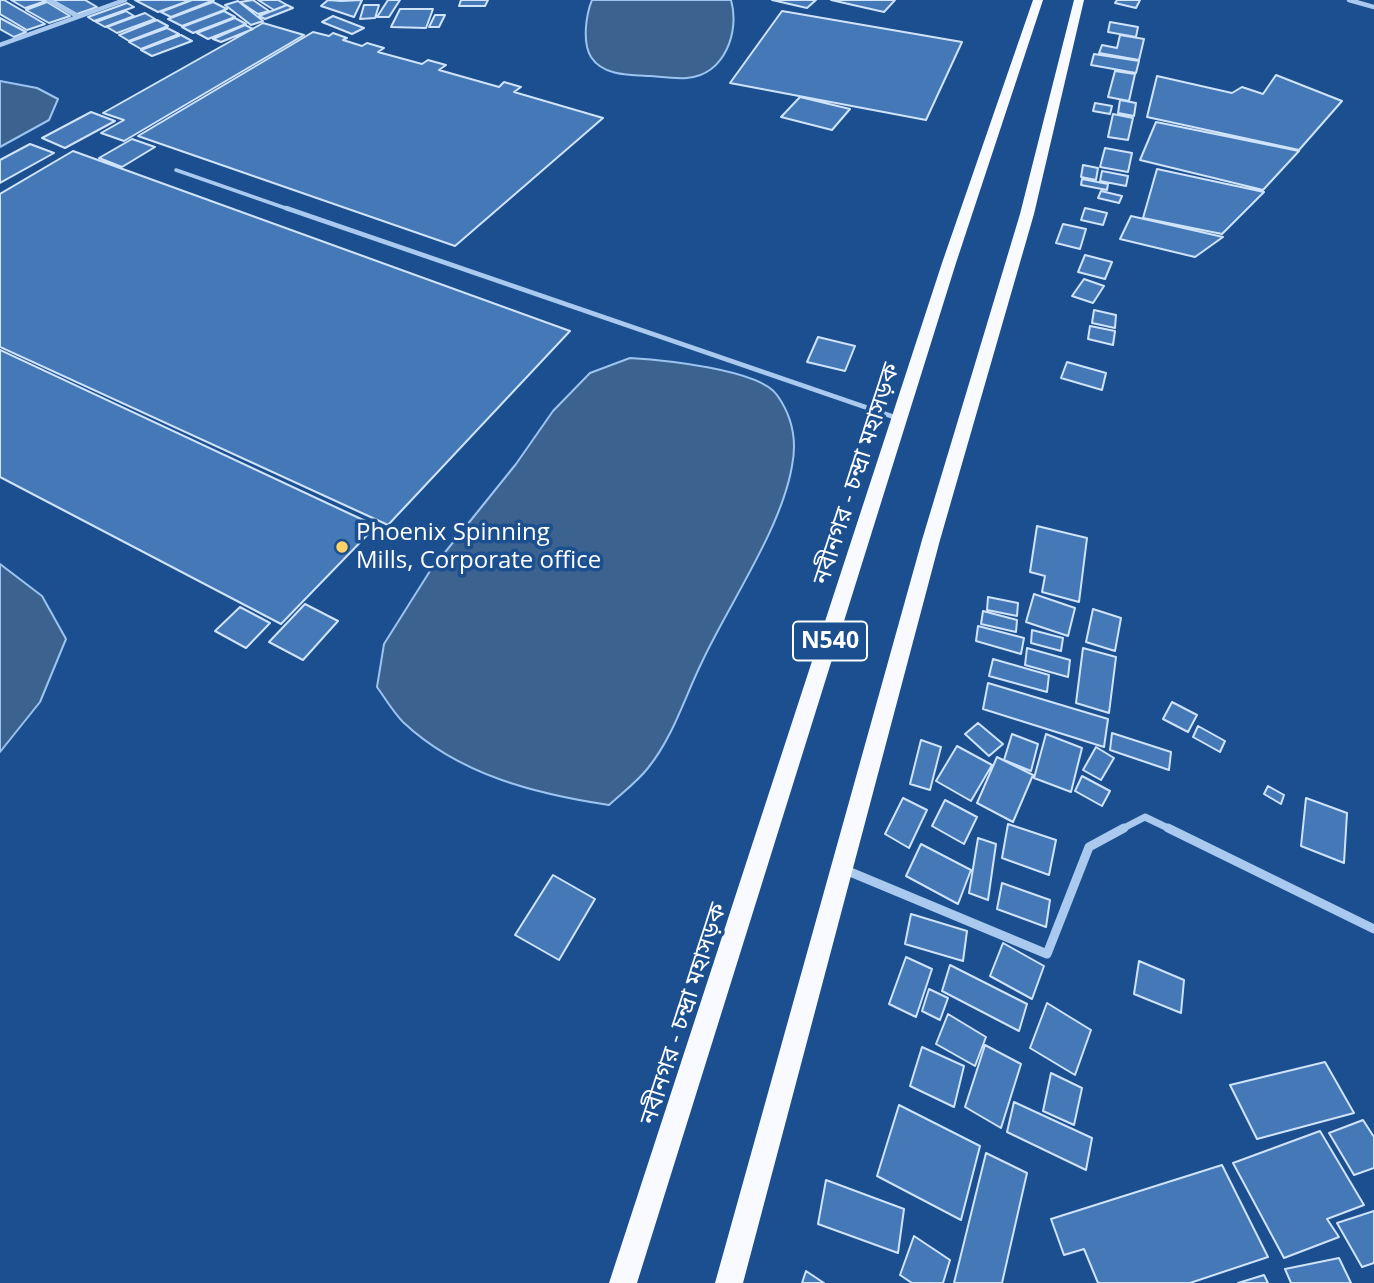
<!DOCTYPE html>
<html>
<head>
<meta charset="utf-8">
<style>
	body { margin:0 }
	canvas { display:block; background:#1b4f8f }
</style>
</head>
<body>
<canvas width="1374" height="1283"></canvas>
<script>
const g = document.querySelector('canvas').getContext('2d');
g.lineJoin = 'round';
function paint(path, color) { g.fillStyle = color; g.fill(path, 'evenodd'); }
function strokePath(path, color, width, dash) { g.strokeStyle = color; g.lineWidth = width; g.lineCap = dash ? 'butt' : 'round'; g.setLineDash(dash || []); g.stroke(path); }
function label(font, color, halo, rows, align = 'center') {
  g.font = font + ' "Open Sans","Noto Sans Bengali",sans-serif'; g.lineWidth = 7; g.setLineDash([]); g.textBaseline = 'middle'; g.strokeStyle = halo; g.fillStyle = color; for (const [text, x, y, turn = 0] of rows) {
    g.save(); g.translate(x, y); g.rotate((+turn || 0) * Math.PI / 180); g.textAlign = isNaN(turn) ? turn : align; if (halo) g.strokeText(text, 0, 0); g.fillText(text, 0, 0); g.restore();
  }
}
const water = new Path2D(`
	M592,0h139c9,31 -6,75 -44,78 -12,1 -25,-1 -37,-2 -20,-1 -47,0 -59,-19 -9,-15 -5,-42 1,-57z
	M0,81l37,7 21,11 -9,21 -49,27z
	M630,358c32,2 129,11 147,37 15,21 20,46 15,71 -11,64 -64,139 -91,198 -17,35 -28,73 -53,104 -11,14 -26,25 -39,37 -73,-11 -150,-30 -206,-83 -10,-10 -18,-24 -26,-35l7,-43 46,-73 86,-107 37,-53 37,-38z
	M0,564l42,32 24,43 -26,63 -40,50z`);
const building = new Path2D(`
	M0,0h4l41,24 -18,6 -27,-16z
	M11,0h33l2,1 -21,7z
	M52,0h33l12,7 -20,7z
	M135,0h56l-33,12z
	M192,0h22l-43,17 -10,-5z
	M253,0l16,11 -11,3 -18,-12z
	M258,0h20l9,5 -13,5z
	M328,0l13,1 21,-1 -8,17 -33,-11z
	M388,0h12l-11,17h-12z
	M461,0h27l-3,6h-26z
	M772,0h44l-9,8z
	M831,0h64l-11,12z
	M1117,0h23l-4,8 -21,-5z
	M238,1l25,20 -12,4 -26,-20z
	M47,2l23,14 -21,7 -23,-13z
	M213,2l14,7 -45,17 -14,-7z
	M127,3l7,4 -40,14 -6,-4z
	M287,5l6,3 -28,11 -6,-3z
	M364,5h15l-4,13 -15,1z
	M400,9h33l-7,19 -35,-1z
	M126,11l8,5 -29,11 -9,-5z
	M224,11l11,6 -42,16 -11,-6z
	M782,11l180,31 -36,78 -196,-37z
	M145,13l10,6 -38,14 -10,-6z
	M435,15h10l-6,12h-10z
	M333,16l31,12 -12,6 -30,-12z
	M0,18l26,14 -12,5 -14,-8z
	M235,18l11,6 -38,15 -11,-6z
	M157,20l11,6 -39,15 -10,-6z
	M1110,22l28,5 -2,10 -28,-5z
	M263,23l41,12 -180,106 -23,-8 23,-13 -21,-7z
	M245,25l8,4 -32,13 -8,-3z
	M167,28l12,6 -38,15 -12,-7z
	M313,32l16,4 4,-3 14,5 -4,2 19,6 5,-3 17,5 -6,4 44,12 6,-4 18,5 -7,5 60,17 5,-5 17,5 -7,5 89,26 -148,128 -317,-110z
	M181,35l11,6 -40,15 -11,-6z
	M1120,35l24,4 -5,21 -40,-7 3,-8 15,3z
	M1094,54l45,7 -3,12 -45,-8z
	M1115,71l20,3 -6,27 -21,-4z
	M1276,75l66,26 -43,49 -152,-33 10,-41 75,17 10,-6 21,7z
	M800,97l50,12 -18,21 -51,-13z
	M1120,100l16,3 -2,13 -16,-3z
	M1095,103l17,3 -2,8 -17,-3z
	M91,112l24,9 -50,27 -23,-10z
	M1113,114l20,4 -5,22 -20,-3z
	M1156,122l143,29 -36,39 -123,-30z
	M132,139l23,8 -33,20 -23,-9z
	M30,144l24,9 -54,30v-23z
	M1105,148l27,5 -4,19 -28,-5z
	M73,151l497,180 -182,194 -388,-178v-153z
	M1083,165l15,3 -2,12 -15,-3z
	M1157,169l107,23 -42,42 -79,-16z
	M1102,171l26,5 -2,10 -26,-5z
	M1082,179l26,5 -1,6 -26,-5z
	M1101,191l21,5 -3,7 -21,-5z
	M1085,208l22,5 -4,12 -22,-5z
	M1131,216l92,21 -28,20 -75,-18z
	M1063,224l23,5 -6,20 -24,-6z
	M1085,255l27,7 -7,17 -27,-7z
	M1084,279l20,7 -11,17 -21,-7z
	M1094,310l22,5 -1,13 -23,-5z
	M1090,326l25,5 -2,14 -25,-6z
	M818,337l37,9 -10,25 -38,-9z
	M0,350l376,176 -95,98 -281,-147z
	M1067,362l39,11 -4,17 -41,-12z
	M1037,526l50,12 -8,64 -37,-10 3,-16 -15,-4z
	M1034,594l41,14 -7,28 -42,-14z
	M988,597l30,6 -1,13 -30,-6z
	M305,604l33,17 -35,39 -34,-18z
	M240,607l30,16 -24,25 -31,-17z
	M1093,609l28,9 -6,33 -29,-9z
	M983,611l34,9 -1,12 -35,-8z
	M978,626l46,12 -3,16 -45,-13z
	M1032,630l31,8 -2,13 -30,-8z
	M1027,648l43,12 -2,17 -43,-12z
	M1083,648l33,9 -7,56 -33,-10z
	M993,659l56,16 -2,17 -58,-16z
	M988,683l120,36 -4,28 -121,-38z
	M1172,702l25,13 -9,17 -25,-13z
	M978,723l25,21 -14,12 -24,-22z
	M1198,726l27,15 -5,11 -27,-15z
	M1112,733l59,19 -2,18 -59,-20z
	M1012,734l26,10 -7,27 -27,-11z
	M1046,734l36,14 -11,44 -37,-14z
	M921,740l20,7 -11,43 -20,-6z
	M957,746l35,19 -21,36 -35,-20z
	M1096,747l18,11 -13,22 -18,-10z
	M997,757l36,18 -20,47 -36,-19z
	M1082,776l28,15 -8,15 -27,-15z
	M1268,786l16,9 -3,9 -17,-10z
	M903,798l24,12 -18,38 -24,-14z
	M1306,798l41,15 -3,50 -43,-17z
	M945,800l32,17 -13,27 -32,-18z
	M1008,824l48,16 -7,35 -47,-17z
	M978,838l18,6 -8,56 -19,-7z
	M921,844l50,26 -13,34 -52,-28z
	M553,875l42,24 -36,61 -44,-25z
	M1002,883l48,17 -4,27 -49,-18z
	M911,914l56,17 -4,30 -58,-17z
	M1003,943l41,23 -12,33 -42,-23z
	M906,957l26,12 -16,48 -27,-13z
	M1139,961l45,19 -3,33 -47,-19z
	M950,965l77,39 -8,27 -77,-40z
	M929,989l19,9 -8,22 -18,-9z
	M1047,1003l44,27 -16,45 -45,-27z
	M948,1014l38,23 -11,29 -39,-22z
	M985,1045l36,19 -20,64 -36,-21z
	M922,1047l42,19 -10,41 -44,-21z
	M1325,1062l29,51 -97,26 -27,-54z
	M1051,1073l31,15 -8,37 -31,-14z
	M1014,1102l78,36 -6,32 -79,-38z
	M899,1105l81,41 -19,74 -84,-44z
	M1363,1120l11,17v31l-20,7 -25,-42z
	M1320,1131l44,74 -37,14 12,18 -55,21 -51,-95z
	M986,1153l41,20 -25,110h-48z
	M1222,1165l46,92 -78,26h-92l-14,-34 -20,6 -13,-36z
	M826,1180l78,29 -6,44 -80,-29z
	M1374,1211v52l-12,4 -25,-44z
	M914,1236l36,24 -7,23h-31l-12,-8z
	M1339,1258l12,25h-60l-6,-14z
	M806,1271l18,12h-22z
	M1264,1275l4,8h-30z`);
const serviceFar1 = new Path2D(`
	M176,170l115,40`);
const service = new Path2D(`
	M286,208l611,210`);
const minorFar2 = new Path2D(`
	M49,0l28,16
	M1349,0l25,7
	M0,45l125,-45`);
const minorFar1 = new Path2D(`
	M1120,830l25,-13 27,13`);
const minor = new Path2D(`
	M1168,828l206,101
	M843,869l204,85 42,-107 35,-19`);
const trunk = new Path2D(`
	M1033,0h10l-87,263 -319,1020h-28l333,-1020z
	M1074,0h10l-50,214 -94,326 -197,743h-28l207,-743 98,-326z`);
const markers = [
	[342,547,7,"#ffd166"]
];
const shields = [
	[830,641,74]
];
const shieldNames = [
	["N540",830,641]
];
const streetNames = [
	["নবীনগর - চন্দ্রা মহাসড়ক",857,474,-72],
	["নবীনগর - চন্দ্রা মহাসড়ক",684,1014,-72]
];
const poiNames = [
	["Phoenix Spinning",356,533],
	["Mills, Corporate office",356,561]
];
paint(water, '#3c6290');
strokePath(water, '#9cc4f0', 2);
paint(building, '#4478b7');
strokePath(building, '#cfe3fa', 2);
strokePath(serviceFar1, '#a9c9ee', 3.5);
strokePath(service, '#a9c9ee', 4.5);
strokePath(minorFar2, '#a9c9ee', 4.5);
strokePath(minorFar1, '#a9c9ee', 7);
strokePath(minor, '#a9c9ee', 9);
paint(trunk, '#f8faff');
for (const [x, y, r, color] of markers) { const dot = new Path2D(); dot.arc(x, y, r, 0, 2 * Math.PI); g.fillStyle = color; g.fill(dot); strokePath(dot, '#1b4f8f', 2.5); }
for (const [x, y, w] of shields) { const box = new Path2D(); box.roundRect(x - w / 2, y - 19.5, w, 39, 5); g.fillStyle = '#1b4f8f'; g.fill(box); strokePath(box, '#fff', 2); }
label('bold 23px', '#fff', null, shieldNames);
label('24px', '#fff', '#1b4f8f', streetNames);
label('24px', '#fff', '#1b4f8f', poiNames, 'left');
</script>
</body>
</html>
